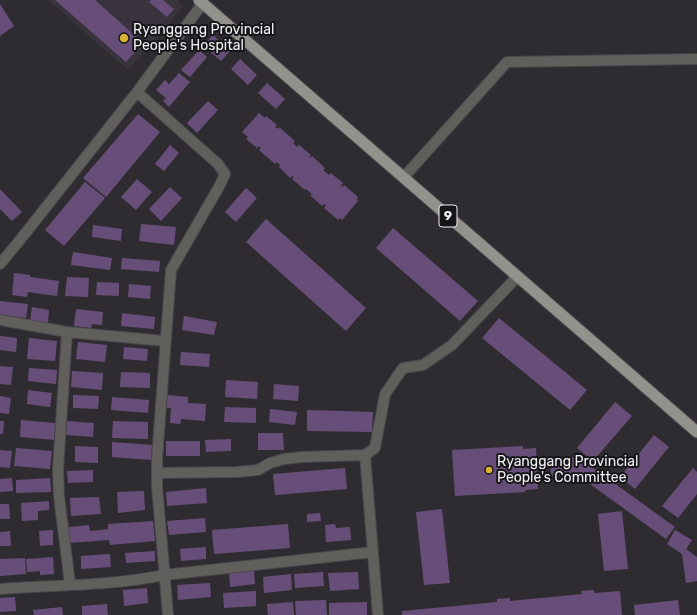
<!DOCTYPE html>
<html>
<head>
<meta charset="utf-8">
<style>
	body { margin:0 }
	canvas { display:block; background:#2f2c31 }
</style>
</head>
<body>
<canvas width="697" height="615"></canvas>
<script>
const g = document.querySelector('canvas').getContext('2d');
g.lineJoin = 'round';
function paint(path, color) { g.fillStyle = color; g.fill(path, 'evenodd'); }
function strokePath(path, color, width, dash) { g.strokeStyle = color; g.lineWidth = width; g.lineCap = dash ? 'butt' : 'round'; g.setLineDash(dash || []); g.stroke(path); }
function label(font, color, halo, rows, align = 'center') {
  g.font = font + ' Rubik,sans-serif'; g.lineWidth = 4; g.setLineDash([]); g.textBaseline = 'middle'; g.strokeStyle = halo; g.fillStyle = color; for (const [text, x, y, turn = 0] of rows) {
    g.save(); g.translate(x, y); g.rotate((+turn || 0) * Math.PI / 180); g.textAlign = isNaN(turn) ? turn : align; if (halo) g.strokeText(text, 0, 0); g.fillText(text, 0, 0); g.restore();
  }
}
const built = new Path2D(`
	M48,0h129l7,6 -56,64z`);
const building = new Path2D(`
	M55,0h40l48,43 -17,19z
	M151,0h12l11,9 -7,8 -18,-15z
	M0,4l14,22 -14,10z
	M213,35l17,16 -9,10 -18,-15z
	M199,50l8,7 -17,20 -9,-7z
	M240,59l17,16 -9,10 -17,-16z
	M179,73l11,9 -21,25 -6,-6 3,-3 -10,-8 9,-10 4,4z
	M267,83l18,16 -9,10 -18,-16z
	M208,101l10,9 -21,23 -10,-10z
	M259,113l6,5 1,-2 11,9 -2,2 3,2 1,-2 16,14 -2,2 4,4 2,-2 12,10 -2,2 1,1 2,-2 13,12 -2,2 6,5 2,-2 12,10 -2,2 2,2 1,-2 14,12 -1,2 1,2 -16,19 -2,-2 -2,2 -14,-12 2,-2 -2,-2 -2,2 -12,-11 2,-1 -6,-5 -1,1 -13,-11 2,-2 -2,-1 -2,2 -11,-11 1,-2 -4,-3 -1,2 -16,-14 2,-2 -3,-2 -1,2 -11,-9 2,-2 -6,-5z
	M138,114l22,18 -54,65 -23,-19z
	M170,145l9,8 -15,18 -9,-7z
	M137,179l15,13 -16,18 -15,-13z
	M85,182l20,16 -41,48 -19,-16z
	M170,187l12,11 -21,23 -12,-12z
	M246,188l11,10 -21,24 -11,-10z
	M0,189l22,23 -10,9 -12,-12z
	M266,219l100,89 -20,23 -100,-89z
	M141,224l35,3 -2,18 -35,-4z
	M93,225l29,4 -1,12 -29,-4z
	M393,228l85,73 -18,20 -84,-73z
	M73,252l39,6 -2,12 -39,-5z
	M122,258l38,3 -1,11 -38,-3z
	M14,273l16,2v2l29,4 -2,15 -29,-4 -1,5 -15,-2z
	M67,277l22,1 -1,19 -23,-1z
	M97,282l22,1v13l-23,-1z
	M129,284l22,2 -1,13 -22,-2z
	M0,301l28,3 -2,14 -26,-3z
	M32,307l17,3 -1,13 -18,-2z
	M76,309l27,3 -1,13 -10,-1 -1,4 -17,-2z
	M122,313l33,4 -1,12 -33,-3z
	M184,316l33,6 -3,13 -32,-5z
	M499,318l88,72 -17,20 -88,-72z
	M0,336l17,2 -1,14 -16,-2z
	M29,338l28,3 -2,20 -28,-2z
	M78,342l29,3 -2,17 -29,-3z
	M124,347l24,2 -1,12 -24,-2z
	M181,352l29,2 -1,13 -29,-2z
	M0,366l13,1 -2,18 -11,-1z
	M29,368l28,2 -1,14 -28,-3z
	M72,371l31,2 -1,17 -31,-3z
	M121,372l29,1v15l-30,-1z
	M226,380l32,2 -1,17 -32,-2z
	M274,384l25,2 -1,15 -25,-2z
	M28,390l24,3 -2,14 -23,-3z
	M73,395l26,1 -1,13 -25,-1z
	M167,395l21,2v6l18,1 -1,17 -24,-2 -1,5 -10,-1 1,-15h-5z
	M0,396l11,2 -2,16 -9,-1z
	M112,397l37,3 -1,13 -37,-3z
	M615,402l17,14 -39,45 -16,-13z
	M225,407l31,1v15l-32,-1z
	M270,409l27,3 -2,13 -26,-3z
	M307,410l66,2 -1,20 -65,-1z
	M21,420l34,3 -1,17 -34,-3z
	M0,421h4l-1,13h-3z
	M67,421l27,2 -1,14 -27,-2z
	M113,421l35,1v17l-36,-1z
	M258,433h25l1,17h-26z
	M654,435l15,12 -34,42 -15,-12z
	M231,439v12l-25,1 -1,-12z
	M166,441h34v15h-34z
	M112,442l40,3 -1,15 -39,-3z
	M75,446l23,1v16l-23,-1z
	M523,446v3l13,-1 2,41 -13,1v2l-70,4 -3,-46z
	M16,448l36,3 -2,18 -36,-3z
	M0,450l12,1 -2,17 -10,-1z
	M578,457l97,70 -9,12 -90,-65 -25,2 -1,-17z
	M345,468l2,21 -72,6 -2,-21z
	M693,468l4,4v22l-19,24 -16,-12z
	M93,470v12l-25,1 -1,-12z
	M12,478l1,13 -13,1v-13z
	M50,478l1,14 -35,1v-13z
	M206,488l1,15 -40,3 -1,-14z
	M144,491l1,19 -27,3 -1,-21z
	M99,497l2,17 -30,2 -1,-18z
	M49,501v9l-11,1v9l-16,1 -1,-18z
	M0,504h9l1,15h-10z
	M442,509l8,74 -26,2 -8,-73z
	M622,511l6,58 -24,2 -6,-57z
	M320,513l1,8 -14,1v-8z
	M205,518l1,14 -37,3 -2,-14z
	M153,521l2,20 -45,4 -1,-5 -40,3 -1,-16 21,-2 1,6 18,-2v-5z
	M288,524l2,24 -76,6 -2,-24z
	M335,524l1,4 14,-1 1,13 -25,2 -1,-17z
	M53,530v15l-13,1 -1,-15z
	M675,530l17,10 -6,9 11,8v24l-11,2 -4,-29 -15,-10z
	M10,531l1,15h-11v-14z
	M206,547v12l-25,2 -1,-12z
	M155,551v10l-29,2 -1,-10z
	M110,554l1,13 -30,2v-13z
	M53,557l1,17 -14,1v-4l-13,1 -1,-13z
	M25,558l1,16 -26,2v-17z
	M254,570l1,14 -25,3 -1,-14z
	M323,572l1,14 -29,2 -1,-14z
	M358,572l1,17 -29,2 -2,-18z
	M291,574l1,16 -28,3 -1,-16z
	M210,583l1,14 -33,3 -1,-15z
	M147,588l1,15 -24,3 -1,-16z
	M594,590v3l26,-2 2,24h-220v-4l95,-9v-3l13,-1v3l72,-7 -1,-3z
	M256,591v15l-32,2 -1,-15z
	M15,597l1,14 -16,1v-14z
	M326,600l1,15h-31l-1,-14z
	M678,600l2,15h-45l-1,-10z
	M293,602l1,13h-26l-1,-11z
	M367,602v13h-38v-12z
	M107,604l1,11h-26v-9z
	M62,607l1,8h-29l-1,-5z`);
const minor = new Path2D(`
	M137,92l81,72 7,10 -5,11 -49,85 -14,189v27l11,129
	M404,177l103,-115 190,-3
	M0,264l20,-24 117,-148 66,-89
	M0,320l67,12 98,9
	M67,332l-9,137 1,27 11,88
	M365,455l13,160
	M157,473l80,-1 21,-2 12,-7 14,-4 18,-2 63,-2 10,-7 10,-54 18,-26 20,-3 29,-20 65,-68
	M0,589c53,-4 112,-3 164,-14l209,-23`);
const primary = new Path2D(`
	M199,0l498,432`);
const markers = [
	[124,38,5,"#dcb233"],
	[489,470,4,"#dcb233"]
];
const shields = [
	[448,216,18]
];
const shieldNames = [
	["9",448,216]
];
const poiNames = [
	["Ryanggang Provincial",133,30],
	["People's Hospital",133,46],
	["Ryanggang Provincial",497,462],
	["People's Committee",497,478]
];
paint(built, '#39333e');
paint(building, '#674e79');
strokePath(minor, '#4a474c', 12);
strokePath(primary, '#4a474c', 13);
strokePath(minor, '#615f5c', 10);
strokePath(primary, '#93918b', 11);
for (const [x, y, r, color] of markers) { const dot = new Path2D(); dot.arc(x, y, r, 0, 2 * Math.PI); g.fillStyle = color; g.fill(dot); strokePath(dot, '#161517', 1.5); }
for (const [x, y, w] of shields) { const box = new Path2D(); box.roundRect(x - w / 2, y - 11, w, 22, 3); g.fillStyle = '#161517'; g.fill(box); strokePath(box, '#f2f0f4', 1); }
label('bold 13px', '#f2f0f4', null, shieldNames);
label('14px', '#f2f0f4', '#161517', poiNames, 'left');
</script>
</body>
</html>
